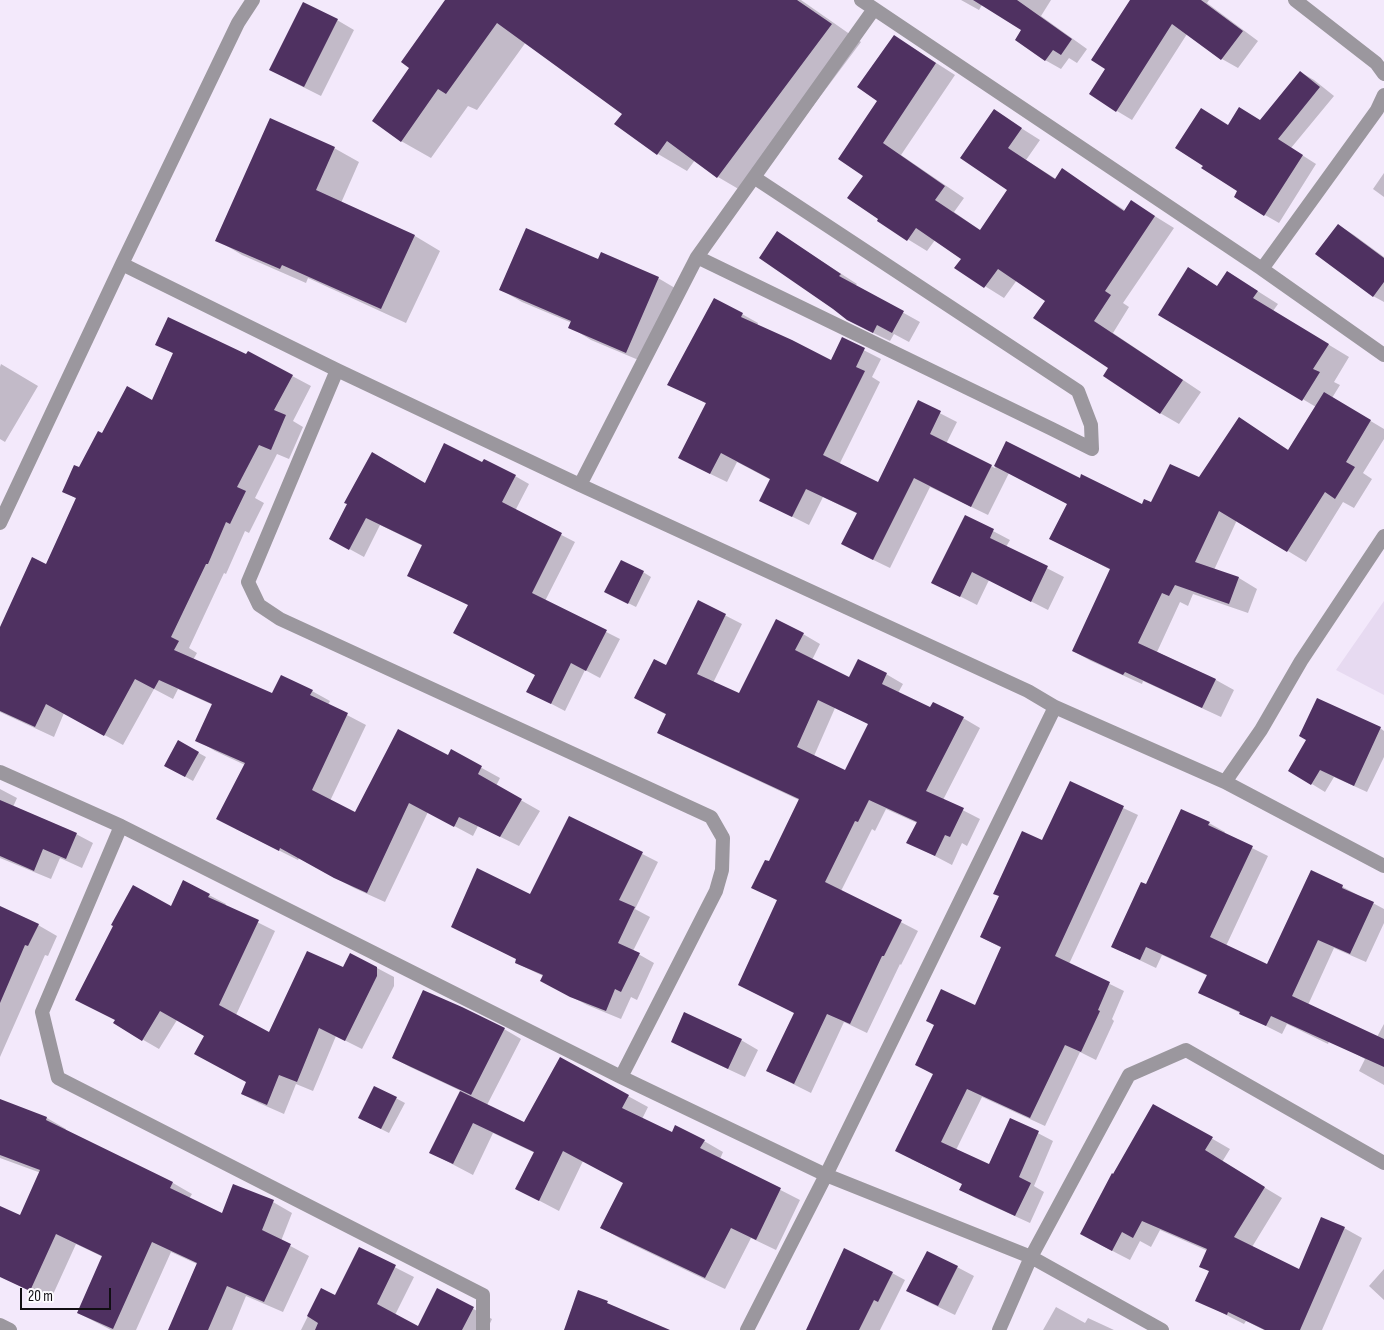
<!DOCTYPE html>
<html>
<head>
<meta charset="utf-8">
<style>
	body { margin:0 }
	#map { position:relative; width:1384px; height:1330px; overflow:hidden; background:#f3e9fb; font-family:"Sofia Sans Condensed",sans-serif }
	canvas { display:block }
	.scale { position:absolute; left:20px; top:1288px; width:91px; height:22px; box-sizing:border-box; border:2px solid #110e13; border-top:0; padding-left:6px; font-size:15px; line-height:18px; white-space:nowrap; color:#110e13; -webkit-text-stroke:4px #fcfafe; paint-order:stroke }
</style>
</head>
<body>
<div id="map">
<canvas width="1384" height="1330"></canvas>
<div class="scale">20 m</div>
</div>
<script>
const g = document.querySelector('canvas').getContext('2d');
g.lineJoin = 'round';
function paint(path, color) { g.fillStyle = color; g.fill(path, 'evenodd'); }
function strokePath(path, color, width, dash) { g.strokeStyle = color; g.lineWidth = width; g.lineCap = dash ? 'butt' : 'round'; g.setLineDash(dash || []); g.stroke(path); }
const built = new Path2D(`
	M1384,601v94l-48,-25z`);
const shadow = new Path2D(`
	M447,0h354l60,42 -114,152 -29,-17 -23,-17 -8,11 -29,-17 -42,-30 8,-11 -98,-71 -49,68 -9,-4 -37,52 -30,-17 10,-73z
	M961,0h90l-10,16 46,33 -10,14 -8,-5 -8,11 -16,-9 -22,-30 -41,-25 -3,5z
	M1131,0h78l-2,3 51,38 -20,27 -16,-9 -35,-25 -55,86 -15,-9 -11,-42z
	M337,20l17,10 -33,66 -34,-17z
	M894,36l61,39 -54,80 63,43 -10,14 27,19 28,-41 -15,-79 46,29 -14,20 30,19 6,-9 64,41 6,-9 42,26 -51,75 6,4 -16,26 88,59 -22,32 -19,-11 -50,-45 -63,-68 -30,-20 -13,18 -48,-30 6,-10 -27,-18 -8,11 -49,-30 2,-2 -16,-44 15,-74z
	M1300,72l14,8 20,16 -43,52 25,16 -37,59 -14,-8 -26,-24 -10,-65 31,-5z
	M334,148l25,14 -18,41 74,33 25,15 -34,72 -98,-45 -2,5 -64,-28 -25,-15z
	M1384,173v24l-11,-8z
	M1338,225l16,10 30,22v45l-11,-6z
	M778,233l79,51 -2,2 65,36 -11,20 -15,-8 -4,7 -25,-12z
	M598,261l60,17 22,13 -32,73 -57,-24 -21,-13 2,-4 -50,-21 -21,-12z
	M1189,269l29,18 30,-2 30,19 -5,7 76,46 -15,25 6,3 -8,13 52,31v10l-21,34 9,6 -18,29 -11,-6 -37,60 -69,-42 -23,50 25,8 18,11 -9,24 -55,-19 -5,12 -8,-4 -23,50 59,28 18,10 -13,27 -78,-36 -1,3 -51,-23 -18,-10 38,-81 -60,-31 17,-35 -59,-31 -21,42 -58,-28 -40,81 -31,-15 -1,-39 -35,-17 -14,28 -32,-16 -6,-29 -34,-18 -10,20 -31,-15 11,-63 -38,-20 73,-70 16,9 -1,3 74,35 11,-22 39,20 -9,18 8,5 -41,83 40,19 39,-82 39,20 -11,22 49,24 12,-26 73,37 62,27 10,-2 48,-25 39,-60 51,32 26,-44 -157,-93z
	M156,344l91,12 2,-3 62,33 -18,35 10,6 -14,32 -12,-5 -22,44 9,5 -15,30 -4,-2 -19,43 -2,-1 -35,75 8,5 -4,7 80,34 39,-3 18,10 -2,4 38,20 -36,76 25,13 93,-58 3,-5 49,27 -4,8 44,25 -21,35 -41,-20 -5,10 -45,-24 -43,90 -31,-14 -55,-30 -1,2 -62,-31 9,-64 -30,-14 -18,-11 16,-35 -35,-16 -5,10 -19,-10 -31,56 -59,-32 -10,24 -54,-25v-73l46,-74 31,-66 -14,-8 40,-57 50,-33 21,-47z
	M1,364l37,22 -33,56 -5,-3v-72z
	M483,464l32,12 14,8 -14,27 60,31 -30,59 75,38 -20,39 -15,-8 -20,41 -23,-12 -6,-23 -67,-71 -46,-59 -43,-21 -16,32 -20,-11 5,-42 77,-20z
	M993,531l17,9 -4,7 58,30 -16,33 -59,-30 -12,25 -45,-23z
	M643,572l8,5 -15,30 -22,-11z
	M699,602l43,22 -29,59 27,12 63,-61 17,10 -8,16 38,18 36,-4 17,10 -5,9 33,15 32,10 17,10 -37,72 37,19 -13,27 -5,-3 -10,22 -44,-23 9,-19 -31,-14 -11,22 -3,-2 -31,62 77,40 -17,34 -1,-1 -33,69 -23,-11 -33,71 -44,-22 28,-58 -56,-28 39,-84 -25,-14 16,-24 30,-63 -123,-58 -17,-9 8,-18 -32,-17 31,-31zM835,708l34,16 -24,48 -31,-16z
	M1380,728l4,3v26l-17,35 -33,-15 -9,15 -36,-22z
	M179,742l27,15 -13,24 -27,-15z
	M1070,783l68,32 -69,149 55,27 -12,28 2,2 -18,39 -16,-8 -35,74 -63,-29 -26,53 33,15 22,-46 42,22 -19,45 10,6 -14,31 -55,-25 -15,-9 3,-5 -52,-25 23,-84 -17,-10 58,-58 27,-59 -21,-11 62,-95z
	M0,789l17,9 -4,9 63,27 17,9 -11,25 -22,-10 -9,21 -51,-21z
	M570,817l88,45 -23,47 15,8 -17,34 21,12 -17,37 -6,-3 -10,22 -34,-14 -30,-16 -14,-13 -27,-13 2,-3 -66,-34 79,-30z
	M1209,823l16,9 -1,2 44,22 -42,90 42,20 44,-94 31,15 41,22v14l-18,39 -32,-14 -26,57 31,15 -11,24 -41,-20 -5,10 -66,-33 -16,-9 8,-16 -46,-21 -6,13 -44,-21 34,-61z
	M209,895l17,9 -1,2 50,25 -39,84 34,19 74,-65 33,-1 17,9v9l-32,63 -26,-13 -23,55 -17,-7 -12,30 -25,-11 -17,-9 5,-12 -41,-46 -29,-16 -18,29 -45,-26 57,-115z
	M0,908l38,17 19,11 -9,20 -3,-1 -45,102z
	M1384,1024v61l-25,-14 6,-12 -18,-10 30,-12z
	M504,1029l17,10 -34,66 38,18 35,-64 88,48 -6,12 30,15 32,7 19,11 -3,7 80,41 -24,50 -25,-12 -26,51 -104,-50 -19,-11 22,-45 -41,-22 -24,50 -42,-22 18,-36 -42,-20 -20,42 -42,-22 30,-62 -51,-24 -16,-9z
	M741,1040l17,10 -13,27 -56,-26 -17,-10z
	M375,1087l30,16 -16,30 -22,-11z
	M0,1100l47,18 19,11 -1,2 108,52 19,11 -3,5 33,15 51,-12 19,11 -11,28 28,15 -26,56 -37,-16 -14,34h-63l28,-66 -26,-12 -35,78h-25l-33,-17 25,-56 -27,-13 -26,57 -50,-25v-69l20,10 21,-44 -41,-15z
	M1154,1105l76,44 -8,13 60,36 -30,49 47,23 45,-42 18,10 -40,92h-58l-18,-9 -2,3 -47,-24 13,-28 -9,-6 7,-15 -48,-21 -9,17 -11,-6 -10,19 -31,-16 15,-68z
	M359,1249l55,28 -19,38 23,12 20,-37 54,29 -5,11h-186l20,-40 14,7z
	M957,1267l17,9 -19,39 -31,-15z
	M1384,1269v31l-15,-14z
	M892,1273l13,7 -25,50h-73z
	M1056,1307l29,16 3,-5 26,12h-71z`);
const building = new Path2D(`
	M445,0h352l35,24 -115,154 -50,-37 -10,14 -43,-31 8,-10 -125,-91 -51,71 -8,-5 -37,53 -29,-21 37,-53 -8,-6z
	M973,0h44l55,39 -11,16 -8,-5 -8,11 -30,-21 6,-10z
	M1130,0h71l42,31 -22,29 -49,-36 -56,88 -27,-18 16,-25 -14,-9z
	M303,2l35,17 -34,68 -35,-17z
	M894,35l42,28 -53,80 62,43 -10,14 45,30 27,-40 -47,-32 34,-49 28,19 -14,20 47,31 7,-11 62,43 7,-11 24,16 -50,75 6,4 -17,26 89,59 -23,34 -57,-38 5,-8 -75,-50 12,-17 -47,-32 -14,19 -30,-20 7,-9 -45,-31 -9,13 -30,-20 1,-2 -31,-21 16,-22 -25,-17 39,-58 -20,-14z
	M1300,71l20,16 -42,52 25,16 -39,61 -30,-19 3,-6 -36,-23 2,-2 -28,-18 26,-40 27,17 11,-18 21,13z
	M270,118l65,29 -19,43 99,45 -34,74 -99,-44 -2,4 -65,-28z
	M1338,224l46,34v24l-11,15 -58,-43z
	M526,228l72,31 3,-7 58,25 -33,76 -58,-25 3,-7 -72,-31z
	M777,231l64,43 -2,2 65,35 -12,22 -15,-8 -4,8 -26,-13 -14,-11 -74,-51z
	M1188,267l29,19 10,-15 31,20 -5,7 76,46 -16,25 7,3 -18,29 -144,-86z
	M714,298l29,15 -2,4 51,23 39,20 11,-23 23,11 -9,19 9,4 -42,84 55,27 40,-82 23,11 -11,23 62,31 -21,42 -57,-29 -41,82 -32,-16 16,-31 -51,-24 -14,28 -33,-16 11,-22 -49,-26 -11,21 -32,-16 28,-55 -39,-18z
	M168,317l78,37 2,-3 45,24 -19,35 12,5 -15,35 -12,-5 -22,42 9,4 -16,33 -4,-2 -18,42h-2l-35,73 8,4 -5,9 98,43 9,-18 32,15 -3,5 38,18 -36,77 43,22 43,-83 50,26 3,-6 31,17 -4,8 44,25 -22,38 -41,-20 -5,10 -45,-24 -42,90 -33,-15 -54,-30 -1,3 -63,-32 29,-56 -50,-22 17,-37 -53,-24 -5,9 -19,-10 -31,57 -58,-32 -11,23 -35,-16v-84l32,-70 14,7 30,-66 -14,-6 12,-27 5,2 19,-36 4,2 25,-47 25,14 21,-47 -18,-8z
	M1324,392l47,28 -25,42 9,5 -20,32 -10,-7 -38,60 -68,-41 -24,51 44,15 -10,27 -54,-19 -6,11 -7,-3 -24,50 78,36 -14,29 -77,-36 -2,3 -51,-24 38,-82 -61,-30 18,-35 -73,-38 12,-25 74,37 1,-4 61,30 2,-5 7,3 19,-38 29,13 40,-60 49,33z
	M444,443l38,19 2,-3 32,16 -14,27 60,31 -30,60 75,37 -21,41 -15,-8 -20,41 -25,-12 9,-17 -82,-42 15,-28 -61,-29 15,-31 -56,-27 -17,32 -20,-11 18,-35 -3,-1 28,-51 53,31z
	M965,515l29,14 -4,9 58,28 -17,36 -59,-30 -12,25 -29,-14z
	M621,560l23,11 -16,33 -24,-12z
	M698,600l28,14 -29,60 42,19 37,-74 28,14 -9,17 54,27 9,-18 29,14 -5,11 48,23 3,-5 31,15 -38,74 38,17 -14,29 -5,-2 -10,21 -29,-13 11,-21 -48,-22 -11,22 -3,-1 -30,61 77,38 -18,36h-2l-32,68 -23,-10 -33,70 -28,-13 28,-58 -56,-28 39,-85 -26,-12 14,-28 4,1 30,-62 -142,-66 9,-19 -32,-16 20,-39 12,6zM818,700l50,24 -23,46 -48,-23z
	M1317,698l64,29 -27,59 -34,-16 -9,15 -23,-14 18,-31 -7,-4z
	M178,740l21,12 -14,25 -21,-11z
	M1070,781l54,25 -69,150 55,26 -12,28 2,1 -19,41 -16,-7 -35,73 -63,-29 -26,53 48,22 21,-46 29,13 -20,46 12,6 -16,33 -56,-26 3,-6 -67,-33 38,-77 -18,-9 19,-40 -8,-4 15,-32 34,16 26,-58 -21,-10 19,-41 -6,-2 29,-63 20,9z
	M0,800l77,33 -11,26 -23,-10 -9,22 -34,-15z
	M1181,809l29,13 -2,3 45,21 -43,91 57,27 44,-94 32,15 -1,3 32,14 -24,52 -32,-14 -26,56 92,43v28l-113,-51 -5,10 -27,-12 1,-2 -42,-19 9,-18 -61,-28 -6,13 -29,-13 30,-65 5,2z
	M569,816l74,36 -24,48 16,7 -17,36 22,10 -19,39 -6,-3 -9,22 -36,-14 -30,-16 3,-6 -28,-12 1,-4 -65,-32 26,-59 53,26z
	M183,880l27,14 -2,3 51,23 -40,85 50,27 38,-81 36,16 7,-14 27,14v9l-32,65 -26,-13 -22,54 -18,-7 -12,30 -26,-11 5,-12 -52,-28 10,-18 -44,-25 -18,30 -29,-18 2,-3 -40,-20 38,-74 -2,-1 22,-40 38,21z
	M0,906l39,18 -11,22 -3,-1 -25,58z
	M423,990l39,17 43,21 -34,67 -79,-37z
	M684,1012l58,27 -14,30 -57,-27z
	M560,1057l69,38 -7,13 50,24 3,-7 30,15 -5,8 81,40 -25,52 -25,-12 -26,50 -105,-50 23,-45 -60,-32 -24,50 -24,-12 19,-37 -61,-29 -20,41 -24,-11 31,-62 64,31z
	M374,1086l23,11 -16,32 -23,-11z
	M0,1099l47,18 -1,3 127,62 -3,6 52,25 11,-29 41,16 -12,30 29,14 -27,58 -37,-16 -19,44h-40l29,-67 -45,-21 -39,87 -36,-16 25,-57 -46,-22 -26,57 -30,-14v-71l20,9 20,-45 -40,-15z
	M1153,1104l60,33 -8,13 60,37 -31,50 65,32 22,-52 24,10 -45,103h-35l-37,-18 -1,3 -32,-14 14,-30 -10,-4 8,-18 -65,-28 -9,17 -11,-6 -10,19 -32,-17 32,-61 1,1z
	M359,1247l37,18 -19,39 41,22 19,-38 37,19 -12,23h-147l3,-7 -11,-7 14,-28 14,7z
	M844,1248l49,24 -15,30 -4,-2 -15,30h-53z
	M927,1251l31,15 -20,40 -32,-15z
	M578,1290l30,11 -1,2 63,27h-106z`);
const minor = new Path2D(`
	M861,0l401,269 122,86
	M1295,0l81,63 8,11
	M697,257l355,172 40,20 -1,-24 -13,-34 -323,-213
	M122,264l215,106 243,115 448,206 27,16 170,75 159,84
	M1262,269l115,-159 7,-15
	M337,370l-89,212 11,23 21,14 431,198 12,21 -1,32 -6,21 -95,186
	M580,485l117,-228 177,-248
	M0,523l122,-259 116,-241 15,-23
	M0,772l121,54 500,251 205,98 205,82 131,73
	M1225,782l36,-52 40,-69 83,-125
	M121,826l-79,186 16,66 425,217v35
	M0,1325l10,5
	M747,1330l79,-155 229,-468
	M999,1330l32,-73 98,-182 57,-25 198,113`);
paint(built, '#e7daf1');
paint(shadow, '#0003');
paint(building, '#4f3161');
strokePath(minor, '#9b979e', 14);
</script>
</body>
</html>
